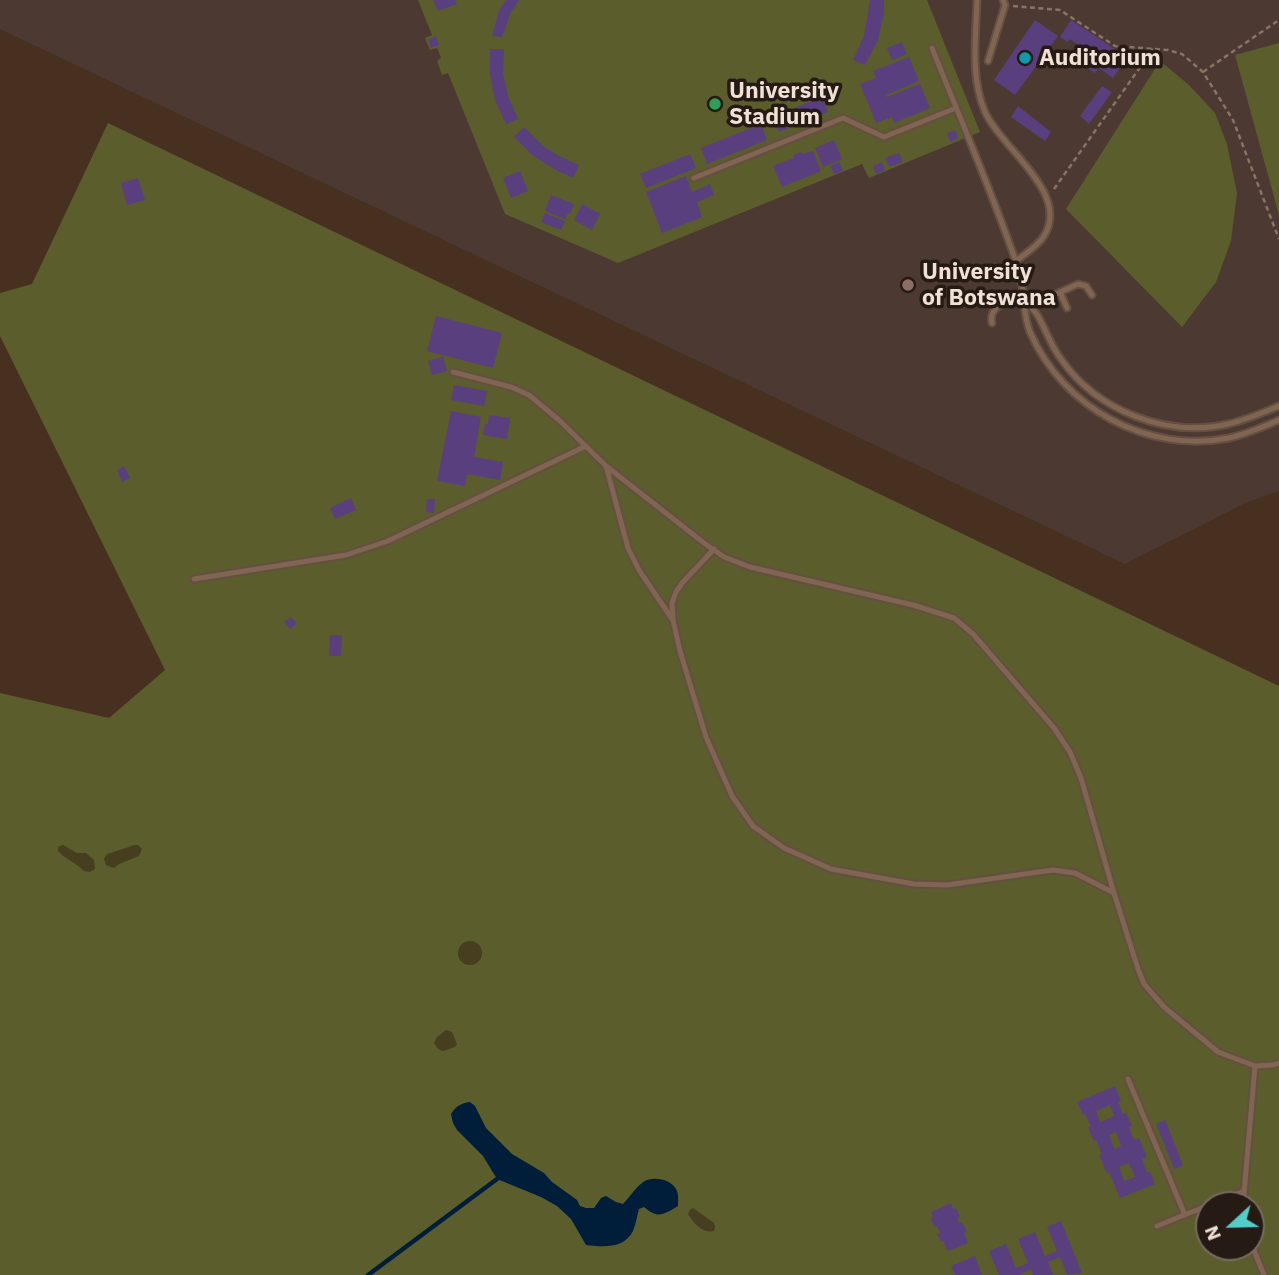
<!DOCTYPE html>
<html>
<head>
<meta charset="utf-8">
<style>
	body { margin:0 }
	#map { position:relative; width:1279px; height:1275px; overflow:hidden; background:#483020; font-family:"IBM Plex Sans",sans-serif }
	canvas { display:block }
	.north { position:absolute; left:1195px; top:1191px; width:70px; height:70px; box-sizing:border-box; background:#261b14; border:2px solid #776a62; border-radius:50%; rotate:248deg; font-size:19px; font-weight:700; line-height:28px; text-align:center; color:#f0e0d6 }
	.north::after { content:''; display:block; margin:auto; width:24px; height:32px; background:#54cdc8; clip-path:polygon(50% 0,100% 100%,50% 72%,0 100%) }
</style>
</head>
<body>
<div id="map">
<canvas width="1279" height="1275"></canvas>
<div class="north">N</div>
</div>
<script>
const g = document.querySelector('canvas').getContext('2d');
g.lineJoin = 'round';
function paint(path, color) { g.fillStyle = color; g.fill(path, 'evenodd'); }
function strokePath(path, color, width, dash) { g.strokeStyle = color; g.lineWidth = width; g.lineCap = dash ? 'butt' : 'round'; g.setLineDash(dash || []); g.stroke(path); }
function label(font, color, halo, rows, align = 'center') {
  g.font = font + ' "IBM Plex Sans",sans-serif'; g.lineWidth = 7; g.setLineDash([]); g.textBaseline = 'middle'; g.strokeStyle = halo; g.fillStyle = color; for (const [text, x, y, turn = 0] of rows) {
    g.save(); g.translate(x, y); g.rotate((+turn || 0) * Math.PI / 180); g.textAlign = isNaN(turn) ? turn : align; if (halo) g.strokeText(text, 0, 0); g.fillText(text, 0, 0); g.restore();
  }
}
const education = new Path2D(`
	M0,0h1279v491l-34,12 -120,61 -1125,-535z`);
const green = new Path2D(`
	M418,0h509l53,132 -111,46 -7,-14 -244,99 -113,-49 -57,-141 -6,2 -5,-14 4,-3 -4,-10 -7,2 -5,-12 7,-3z
	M1279,43v172l-44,-160z
	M1160,61l29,24 26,28 12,31 10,49 -6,48 -15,41 -34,45 -116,-118z
	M108,123l1171,563v589h-1279v-582l109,25 56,-48 -165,-334v-43l32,-9zM1209,1205h42v42h-42z`);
const sand = new Path2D(`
	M63,845l14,8h9l8,7 1,9 -5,3 -6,-1c-7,-8 -19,-12 -26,-20v-4z
	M134,845h4l4,4 -3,7 -20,8 -5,4 -8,-3 -2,-6 3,-5 22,-7z
	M458 953a12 12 0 1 1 24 0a12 12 0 1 1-24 0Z
	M446,1030l6,2 5,12 -2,3 -12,4 -5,-2 -4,-6 3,-6z
	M693,1208l21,15 1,4 -1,4c-12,3 -21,-9 -26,-17l2,-4z`);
const water = new Path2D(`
	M470,1102l5,4 11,22 26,26 32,19 8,9 25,18 3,6 6,2h8l7,-10 5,-2 10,6 7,2c7,-7 12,-16 19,-21 9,-8 29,-4 34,6 3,5 2,11 2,17 -15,9 -20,13 -34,1l-5,2c-2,7 -3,15 -6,22 -9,18 -30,16 -47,14l-15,-26 -14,-13 -16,-9 -44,-18 -14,-23 -26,-26 -4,-7 -2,-9c5,-8 10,-11 19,-12z`);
const stream = new Path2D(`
	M368,1275l129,-96`);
const building = new Path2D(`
	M433,0h22l2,4 -19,7z
	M506,0h13l-9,14 -8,23 -10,-1 7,-26z
	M870,0h14v13l-6,27 -13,25 -12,-5 11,-24z
	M1035,20l23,16 -43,59 -21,-15z
	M1071,20l56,37 -14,21 -14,-10 -4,5 -25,-16 8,-12 -8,-6 -2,3 -8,-5z
	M436,36l3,9 -8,3 -3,-8z
	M902,42l5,12 -15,6 -5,-12z
	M490,49h14l-1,24 5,23 10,23 -12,5 -11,-24 -5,-26z
	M909,57l10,24 -33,14 1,2 33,-13 10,24 -36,15 -2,-6 -16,6 -16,-39 16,-6 -3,-7z
	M1102,86l10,6 -23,32 -9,-8z
	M822,97l6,15 -49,20 -7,-15z
	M1018,106l33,26 -6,9 -34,-24z
	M761,124l6,16 -60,24 -6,-16z
	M524,127l19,19 18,11 18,8 -6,13 -19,-9 -22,-14 -18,-18z
	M955,130l3,8 -8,4 -3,-9z
	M834,140l8,19 -19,8 -8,-19z
	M813,151l8,20 -39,16 -9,-21 21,-8 -1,-3 9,-3 1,2z
	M899,153l4,9 -14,5 -4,-9z
	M690,154l6,14 -50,20 -6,-14z
	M839,162l4,9 -9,3 -4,-8z
	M882,162l3,8 -9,4 -3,-8z
	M520,171l8,20 -17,7 -8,-20z
	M686,176l6,16 18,-8 4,11 -17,7 5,15 -40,16 -16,-41z
	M138,178l7,22 -18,5 -6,-22z
	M551,195l23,9 -4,10 -2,-1 -3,6 -20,-8z
	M582,204l18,10 -8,16 -18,-10z
	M545,213l20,8 -4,9 -20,-8z
	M436,316l66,17 -9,35 -66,-17z
	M443,357l4,14 -15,4 -4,-14z
	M454,385l33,6 -3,15 -33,-6z
	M451,411l30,6 -7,40 29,5 -3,18 -33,-6 -2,12 -28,-5z
	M489,415l21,3 -3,21 -24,-4 2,-11h3z
	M124,466l6,12 -8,4 -5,-12z
	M351,498l5,12 -21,9 -5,-11z
	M427,499h8l-1,14 -8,-1z
	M291,617l6,6 -7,6 -6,-7z
	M330,635h12l-1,21h-12z
	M1115,1086l6,15 -3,1 5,12 3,-1 6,13 -3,1 5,13 5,-2 8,19 -5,2 5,14 3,-1 5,12 -35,14 -11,-26 -2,1 -8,-18 3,-1 -6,-14 -2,1 -6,-14 3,-1 -6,-12 -2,1 -6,-13zM1110,1105l4,11 -14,6 -4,-11zM1116,1132l5,14 -6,3 -6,-14zM1129,1163l6,14 -11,4 -5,-14z
	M1165,1120l18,45 -9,4 -18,-45z
	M951,1203l2,6 3,-1 4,9 -3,1 2,5 3,-1 5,10 -3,1 4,10 -20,8 -5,-10 -2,1 -4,-8 3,-1 -3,-7 -3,1 -3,-9 2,-1 -2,-5z
	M1061,1221l21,52 -15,2 -7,-18 -12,5 5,13h-20l-2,-6 -12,6h-20l-10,-24 17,-7 10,24 12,-5 -10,-24 17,-7 10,24 12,-5 -10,-24z
	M975,1256l7,19h-27l-4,-9z`);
const path = new Path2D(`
	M1013,6l47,4 55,36 53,4 14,4 21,18 30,48 46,119
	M1203,72l76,-52
	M1054,189l99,-140`);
const lane = new Path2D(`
	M977,0c-1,37 -7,77 8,112 16,36 86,81 59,124 -6,10 -19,18 -28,25
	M932,48c26,65 54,130 78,197 4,11 9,23 11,35 4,17 2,36 9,52 33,76 117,122 199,106 17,-4 34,-11 50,-18
	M988,61l17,-56 -2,-5
	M694,178l149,-60 41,19 72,-29
	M1060,292l7,16
	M1025,299c4,6 9,11 13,17 8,14 13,30 23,43 36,52 106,79 167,65 18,-4 34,-11 51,-18
	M1030,306l48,-22 8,2 6,9
	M992,323c-4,-19 18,-21 32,-27
	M453,372l58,15 18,8 30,25 47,46 98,77 20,14 26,10 163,38 41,13 19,16 81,94 16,24 11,26 33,115 24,76 6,15 20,23 54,45 37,14 18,-1 6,-2
	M606,466l22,82 11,22 33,49
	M714,549l-31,33 -7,10 -4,11 1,17 7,31 26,86 26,59 21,30 31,22 47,21 83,15 33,1 106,-15 22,3 39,20
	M194,579l152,-24 42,-14 198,-95
	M1128,1079l57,136
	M1243,1205l12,-139
	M1157,1226l87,-35
	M1251,1243l13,32`);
const markers = [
	[1025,58,7,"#0f9aa8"],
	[715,104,7,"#2e9e5b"],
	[908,285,7,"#8d6e63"]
];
const poiNames = [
	["Auditorium",1039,58],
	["University",729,91],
	["Stadium",729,117],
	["University",922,272],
	["of Botswana",922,298]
];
paint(education, '#4c3932');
paint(green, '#5b5d2d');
paint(sand, '#463e1e');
paint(water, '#001e39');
strokePath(stream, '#001e39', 4.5);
paint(building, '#5a3f7f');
strokePath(lane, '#644f41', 9);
strokePath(path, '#887365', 2.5, [5, 3.5]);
strokePath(lane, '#806553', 5);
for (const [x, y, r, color] of markers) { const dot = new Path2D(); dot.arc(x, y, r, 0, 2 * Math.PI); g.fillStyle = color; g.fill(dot); strokePath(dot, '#261b14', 2.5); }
label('bold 23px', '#f0e0d6', '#261b14', poiNames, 'left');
</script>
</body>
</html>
